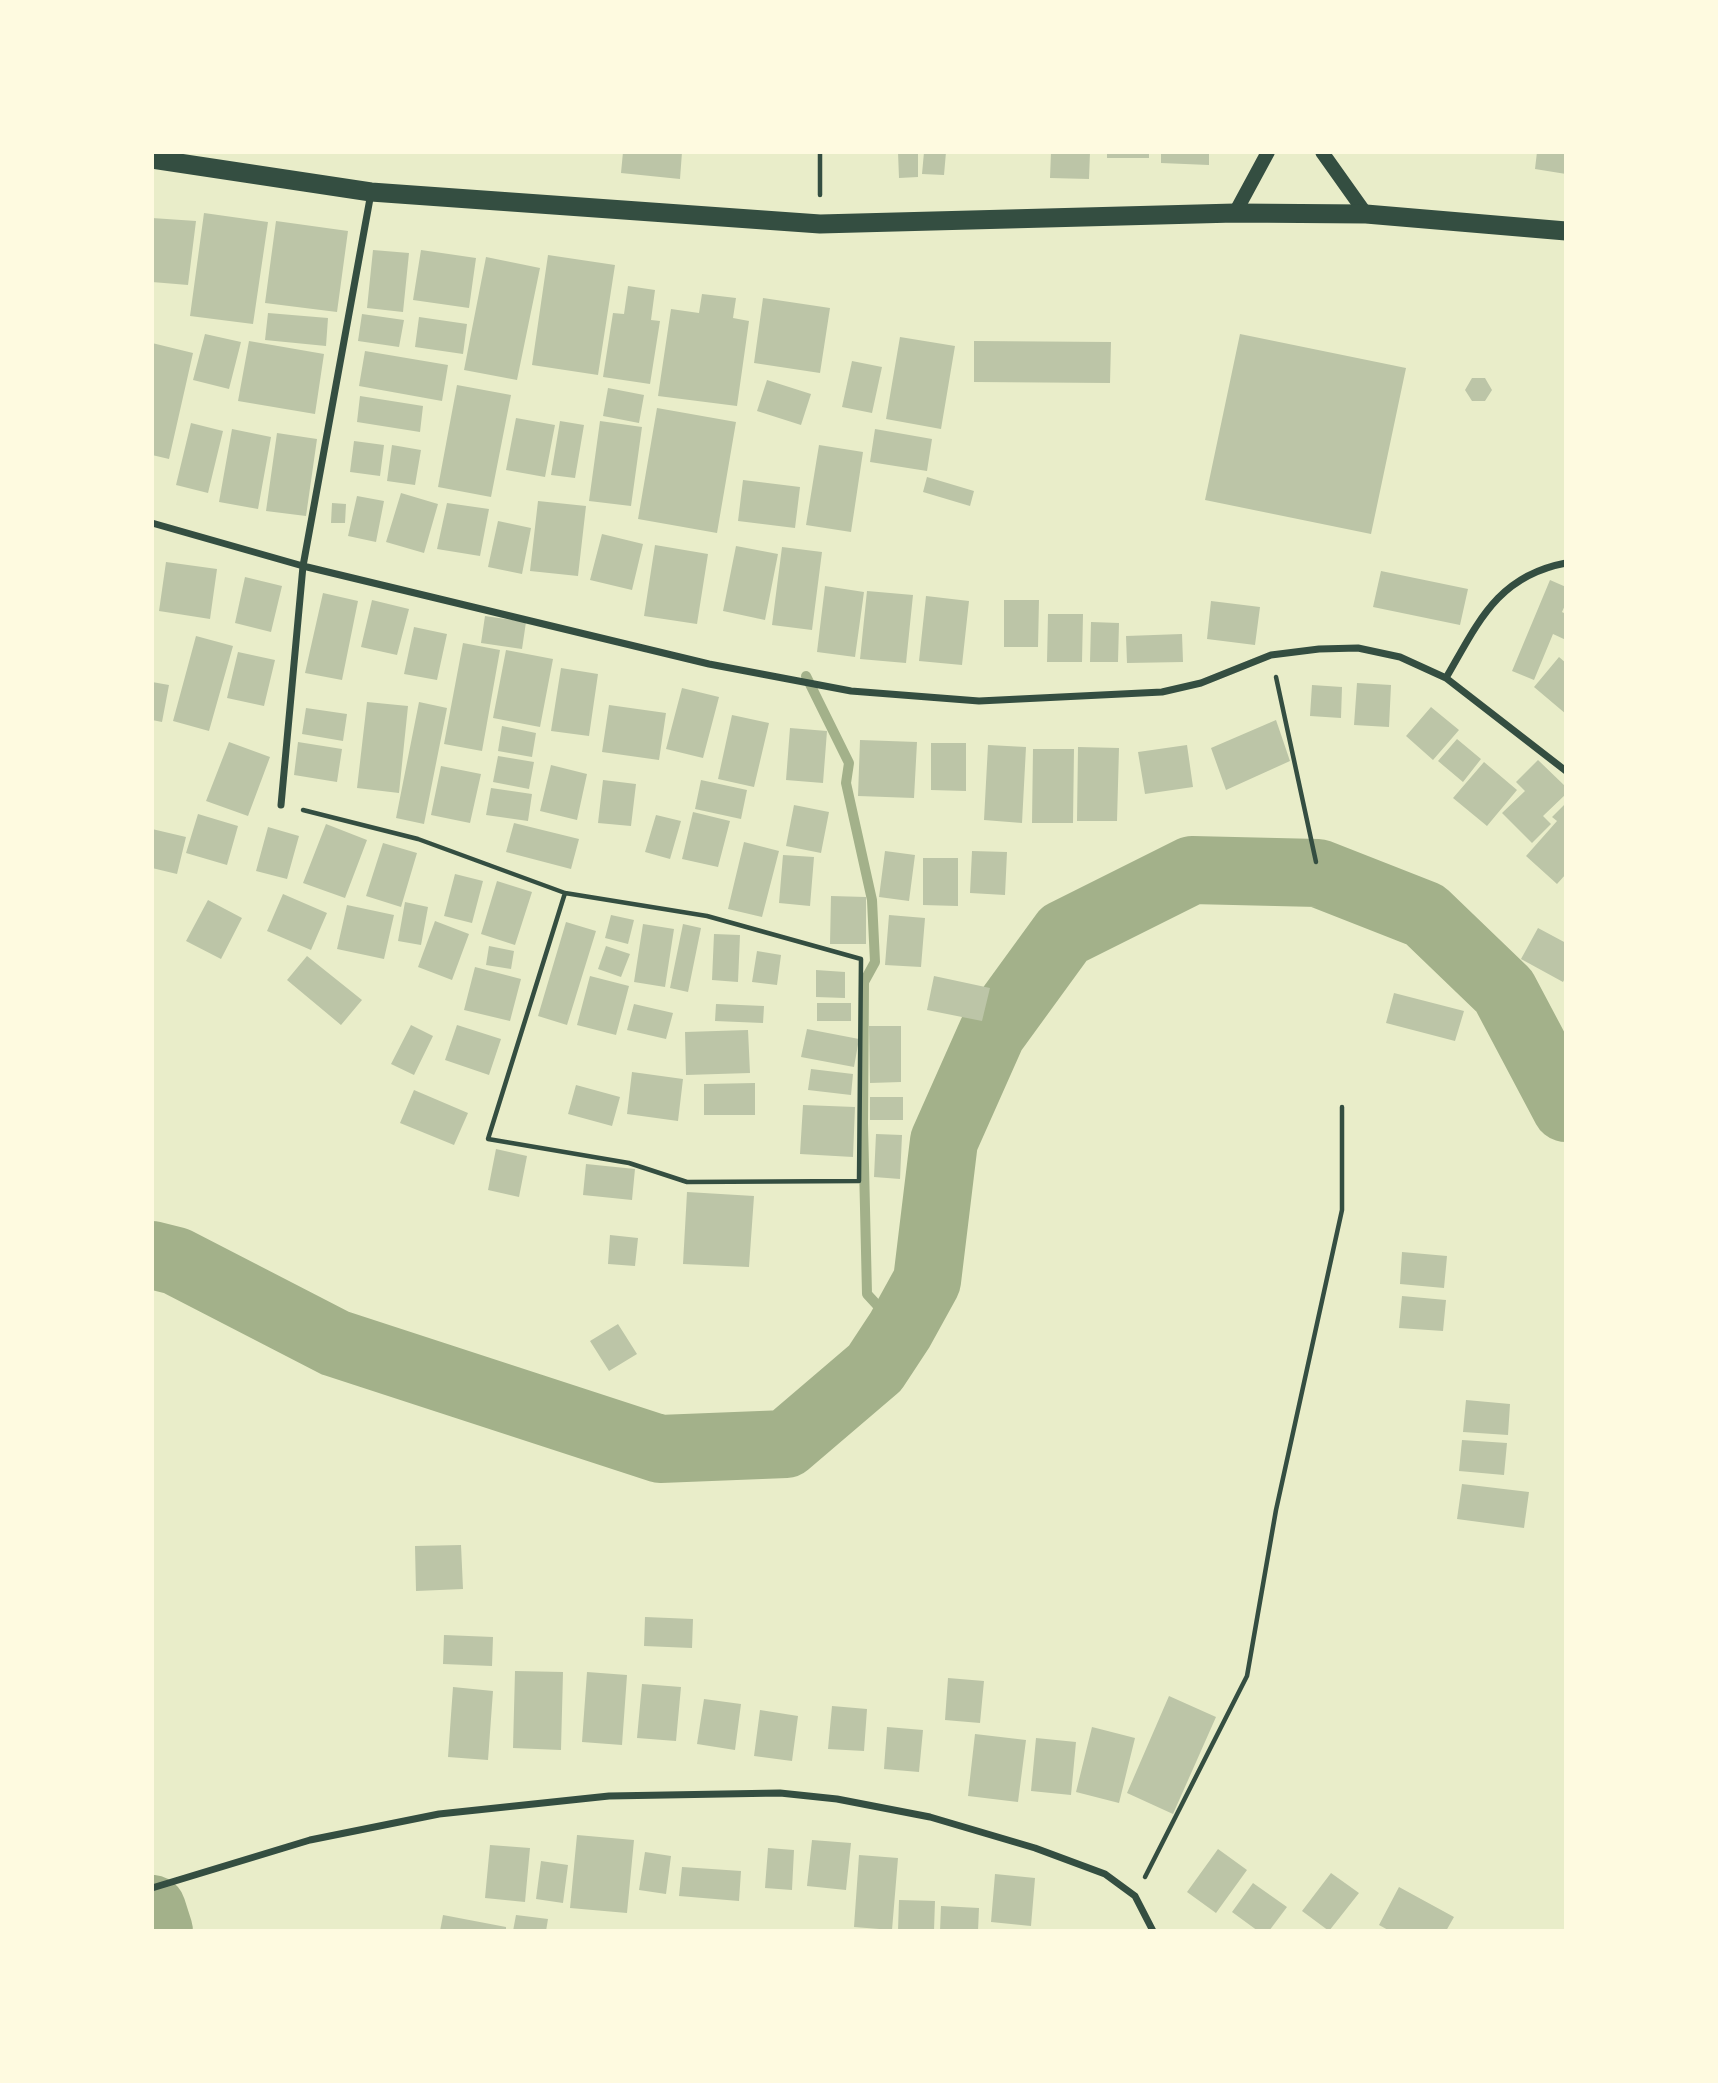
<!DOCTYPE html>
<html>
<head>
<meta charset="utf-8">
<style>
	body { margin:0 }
	#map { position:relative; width:1718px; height:2083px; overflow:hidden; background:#e9edc9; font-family:Lato,sans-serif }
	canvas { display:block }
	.frame { position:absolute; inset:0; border:154px solid #fefae0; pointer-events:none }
</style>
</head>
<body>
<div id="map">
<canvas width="1718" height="2083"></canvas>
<div class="frame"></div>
</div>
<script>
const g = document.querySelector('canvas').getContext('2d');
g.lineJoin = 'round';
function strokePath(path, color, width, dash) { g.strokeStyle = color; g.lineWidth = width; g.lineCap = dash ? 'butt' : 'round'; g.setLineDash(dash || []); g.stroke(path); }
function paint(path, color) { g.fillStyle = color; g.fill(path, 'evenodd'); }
const stream = new Path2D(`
	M806,676l43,87 -3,20 26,117 3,62 -11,20 -1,141 4,171 33,36`);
const river = new Path2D(`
	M152,1255l24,6 159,82 325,106 126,-5 89,-76 25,-38 27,-49 17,-140 48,-108 72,-99 128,-64 126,3 107,42 79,76 62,117
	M152,1909l7,22`);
const building = new Path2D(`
	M623,152h59l-2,27 -59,-6z
	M898,152h20v25l-19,1z
	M924,152h22l-2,23 -22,-1z
	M1051,152h39l-1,27 -39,-1z
	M1107,152h42v6h-42z
	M1161,152h48v13l-48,-2z
	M1537,152h29v22l-31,-5z
	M204,213l64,9 -15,102 -63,-8z
	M152,218l44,3 -8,64 -36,-3z
	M276,221l72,10 -11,81 -72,-9z
	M373,250l36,3 -6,59 -36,-4z
	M421,250l55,8 -7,50 -56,-8z
	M548,255l67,10 -17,110 -66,-10z
	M486,257l54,11 -23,112 -53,-10z
	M628,286l27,4 -4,30 9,1 -10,63 -47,-7 10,-64 11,1z
	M702,294l34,4 -3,20 16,3 -12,85 -79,-10 13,-87 28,4z
	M763,298l67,10 -10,65 -66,-10z
	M268,313l60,5 -2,28 -61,-6z
	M362,314l42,6 -5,27 -41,-6z
	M419,317l48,7 -4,30 -48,-7z
	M205,334l36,8 -12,47 -36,-9z
	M1240,334l166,34 -35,166 -166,-34z
	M900,337l55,9 -14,83 -55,-10z
	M249,341l75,13 -9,60 -77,-13z
	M974,341l137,1 -1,41 -136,-1z
	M152,343l41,10 -24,106 -17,-4z
	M365,351l83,14 -6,36 -83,-15z
	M852,361l30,6 -10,46 -30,-6z
	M1472,378h13l7,12 -7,11h-13l-7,-11z
	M767,380l44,14 -10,31 -44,-14z
	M457,385l54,10 -20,102 -53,-10z
	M608,388l36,7 -5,28 -36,-7z
	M360,396l63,10 -3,26 -63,-10z
	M657,408l79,14 -19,111 -79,-14z
	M516,418l39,7 -10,52 -39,-7z
	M560,421l24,4 -9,53 -24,-3z
	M600,421l42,6 -11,79 -42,-5z
	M191,423l32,8 -15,62 -32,-8z
	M232,429l39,8 -13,72 -39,-7z
	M875,429l57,10 -5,32 -57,-9z
	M277,433l40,6 -11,77 -40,-5z
	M354,441l30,4 -4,31 -30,-4z
	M392,445l29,5 -6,35 -28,-4z
	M819,445l44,7 -12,80 -45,-7z
	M927,477l47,14 -4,15 -47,-14z
	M743,480l57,7 -5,41 -57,-7z
	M401,493l37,11 -14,49 -38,-11z
	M357,496l27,5 -8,41 -28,-6z
	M538,501l48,5 -8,70 -48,-5z
	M332,503l14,1 -1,19h-14z
	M447,503l42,6 -9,47 -43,-7z
	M498,521l33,7 -9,46 -34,-7z
	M602,534l41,10 -11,46 -42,-10z
	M655,545l53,9 -11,70 -53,-8z
	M736,546l42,8 -13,66 -42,-9z
	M782,547l40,5 -10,78 -40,-5z
	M166,562l51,7 -7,50 -51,-8z
	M1381,571l87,18 -8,36 -87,-18z
	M245,577l37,9 -11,46 -36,-9z
	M1550,580l16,7v16l-4,9 4,2v26l-13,-6 -19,46 -22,-9z
	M825,586l39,6 -9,65 -38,-5z
	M867,591l46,4 -7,68 -46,-4z
	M323,593l35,8 -16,79 -37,-7z
	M926,596l43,5 -7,64 -43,-4z
	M372,600l37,9 -12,46 -36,-8z
	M1004,600h35l-1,47h-34z
	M1211,601l49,6 -5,38 -48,-6z
	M1048,614h35l-1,48h-35z
	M485,616l41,6 -4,27 -41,-6z
	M1091,622l28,1 -1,39h-28z
	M414,627l33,7 -10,46 -33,-6z
	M1182,634l1,28 -56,1 -1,-27z
	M196,636l37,10 -24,85 -36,-10z
	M463,643l37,7 -18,101 -38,-7z
	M506,650l47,9 -13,68 -47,-9z
	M238,652l37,8 -11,46 -37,-8z
	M1559,657l7,6v51l-32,-27z
	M561,668l37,6 -9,62 -38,-5z
	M152,682l17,3 -7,37 -10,-2z
	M1357,683l34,2 -2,42 -35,-2z
	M1312,685l30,2 -1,31 -31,-2z
	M682,688l37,9 -16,61 -37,-9z
	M367,702l41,4 -9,87 -42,-5z
	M419,702l28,6 -23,116 -28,-6z
	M609,705l57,8 -7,47 -57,-8z
	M1431,707l28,23 -26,30 -27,-24z
	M306,708l41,6 -4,27 -41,-7z
	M732,715l37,8 -15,64 -36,-8z
	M1276,720l14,41 -64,29 -15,-42z
	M502,726l34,7 -4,24 -34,-6z
	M790,728l37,3 -4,52 -37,-3z
	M1457,739l24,20 -18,23 -25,-21z
	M860,740l57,2 -3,56 -56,-2z
	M229,742l41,15 -22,59 -42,-15z
	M298,742l44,7 -5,33 -43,-7z
	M931,743h35v48l-35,-1z
	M988,745l38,2 -4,76 -38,-3z
	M1187,745l6,42 -48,7 -7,-42z
	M1078,747l41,1 -2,73h-40z
	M1033,749h41l-1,74h-41z
	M498,756l36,6 -5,27 -36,-7z
	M1538,760l28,27v7l-23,22 8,8 -19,19 -30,-30 23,-22 -9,-9z
	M1484,762l33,28 -30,36 -34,-28z
	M551,765l36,9 -10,46 -37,-9z
	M441,766l40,8 -11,49 -39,-8z
	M603,780l33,4 -5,42 -33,-3z
	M701,780l46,10 -6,29 -46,-10z
	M491,788l41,6 -4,27 -42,-6z
	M1566,803v71l-9,10 -31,-28 31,-35 -5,-4z
	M794,805l35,7 -8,41 -35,-7z
	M693,812l37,9 -12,46 -36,-8z
	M198,814l40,12 -11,39 -41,-12z
	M656,815l25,6 -11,38 -25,-7z
	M514,823l65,16 -8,30 -65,-17z
	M326,824l41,16 -22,58 -42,-15z
	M268,827l31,9 -12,43 -31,-8z
	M152,829l34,8 -9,37 -25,-6z
	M744,842l35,9 -17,66 -34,-8z
	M383,843l34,10 -16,54 -35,-11z
	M885,851l30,4 -6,46 -30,-4z
	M972,851l35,1 -2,43 -35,-2z
	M783,855l31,2 -4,49 -31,-3z
	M923,858h35v48l-35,-1z
	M455,874l28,7 -11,42 -28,-7z
	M497,881l35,11 -17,53 -34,-11z
	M283,894l44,19 -16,37 -44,-19z
	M831,896l35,1v47h-36z
	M208,900l34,18 -21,41 -35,-18z
	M405,902l23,5 -7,38 -23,-4z
	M347,905l47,10 -10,44 -47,-10z
	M611,915l23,5 -6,24 -23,-6z
	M889,915l36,3 -4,49 -36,-2z
	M435,921l34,13 -17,46 -34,-13z
	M566,922l30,9 -29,94 -29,-9z
	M643,924l31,5 -9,58 -31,-5z
	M683,924l18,4 -13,64 -18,-4z
	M1538,928l28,15v33l-3,6 -42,-23z
	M714,934l26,1 -2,47 -26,-2z
	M489,946l25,5 -3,18 -25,-4z
	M606,946l24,8 -9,23 -23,-8z
	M757,951l24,4 -4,30 -25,-3z
	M307,956l55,44 -21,25 -54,-45z
	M475,967l46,12 -11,42 -46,-11z
	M816,970l29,2v26l-29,-1z
	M590,976l39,10 -13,49 -39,-10z
	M934,976l56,12 -8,33 -55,-11z
	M1394,993l70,18 -9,30 -69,-18z
	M817,1003h34v18h-34z
	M634,1004l39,9 -7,26 -39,-9z
	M716,1004l48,2 -1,17 -48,-2z
	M411,1025l22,11 -19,39 -23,-11z
	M457,1025l44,14 -12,36 -44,-15z
	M869,1026h32v56l-31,1z
	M807,1029l52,10 -5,28 -53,-10z
	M748,1030l2,43 -64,2 -1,-43z
	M811,1069l42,5 -2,21 -43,-5z
	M632,1072l51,7 -5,42 -51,-7z
	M755,1083v32h-51v-31z
	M576,1085l44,12 -8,29 -44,-12z
	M414,1090l54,23 -14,32 -54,-22z
	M870,1097h33v23h-33z
	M803,1105l52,2 -2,50 -53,-3z
	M876,1134l26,1 -2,44 -26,-2z
	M496,1149l31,7 -8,41 -31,-7z
	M586,1164l49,5 -3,31 -49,-5z
	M687,1192l67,4 -5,71 -66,-3z
	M610,1235l28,3 -3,28 -27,-2z
	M1402,1252l45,4 -3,32 -44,-4z
	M1402,1296l44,4 -3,31 -44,-3z
	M618,1324l19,30 -28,17 -19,-30z
	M1466,1400l44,4 -2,31 -45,-3z
	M1462,1440l45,3 -3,32 -45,-4z
	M1462,1484l67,8 -5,36 -67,-9z
	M461,1545l2,44 -47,2 -1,-45z
	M645,1617l48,2 -1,29 -48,-2z
	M444,1635l49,2 -1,29 -49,-2z
	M515,1671l48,1 -2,78 -48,-2z
	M587,1672l40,3 -5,70 -40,-3z
	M948,1678l36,3 -4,42 -35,-3z
	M642,1684l39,3 -5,54 -39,-3z
	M453,1687l40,4 -5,69 -40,-3z
	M1169,1696l47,21 -43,97 -46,-21z
	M704,1699l37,5 -6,46 -38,-6z
	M832,1706l35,3 -3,42 -36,-2z
	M760,1710l38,6 -6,45 -38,-5z
	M887,1727l36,3 -4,42 -35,-3z
	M1092,1727l43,11 -16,65 -43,-11z
	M975,1734l51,6 -8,62 -50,-6z
	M1036,1738l40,4 -5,53 -40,-4z
	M577,1835l57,5 -7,73 -57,-5z
	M812,1840l39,3 -5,47 -39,-4z
	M490,1845l40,3 -5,54 -40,-4z
	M768,1848l26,2 -2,40 -27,-2z
	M1218,1849l29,21 -31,43 -29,-21z
	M645,1852l26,4 -5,38 -27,-4z
	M859,1855l39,3 -6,72 -38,-3z
	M541,1861l27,4 -5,38 -27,-4z
	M682,1867l59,4 -2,30 -60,-5z
	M1331,1873l28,20 -30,38 -27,-20z
	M995,1874l40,4 -4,48 -40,-4z
	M1253,1883l34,24 -18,24h-11l-26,-19z
	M1399,1887l55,30 -8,14h-56l-11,-6z
	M899,1900l36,1 -1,30h-36z
	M941,1906l38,2 -1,23h-38z
	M443,1915l63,12v4h-66z
	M516,1915l32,4 -2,12h-33z`);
const path = new Path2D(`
	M820,152v43
	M1276,677l40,185
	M303,810l115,29 147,54 142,23 154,43 -2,222 -172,1 -58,-19 -141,-24 77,-246
	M1145,1877l102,-201 29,-166 66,-300v-103`);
const minor = new Path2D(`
	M152,523l151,43 406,98 142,27 128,10 183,-9 39,-9 70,-28 48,-6 39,-1 42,9 46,21 120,93
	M1446,678c32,-55 51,-102 120,-115
	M281,805l22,-239 68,-373
	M152,1888l158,-48 129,-26 170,-18 171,-3 57,6 93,18 105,31 70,26 30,22 18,35`);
const secondary = new Path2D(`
	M1322,152l44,62
	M1235,213l33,-61`);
const trunk = new Path2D(`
	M152,159l219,33 449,32 415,-11 131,1 200,17`);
strokePath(stream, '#a3b18a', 10);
strokePath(river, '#a3b18a', 68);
paint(building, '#bcc5a7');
strokePath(path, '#344e41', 4.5);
strokePath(minor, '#344e41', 7);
strokePath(secondary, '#344e41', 14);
strokePath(trunk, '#344e41', 19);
</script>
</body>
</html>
